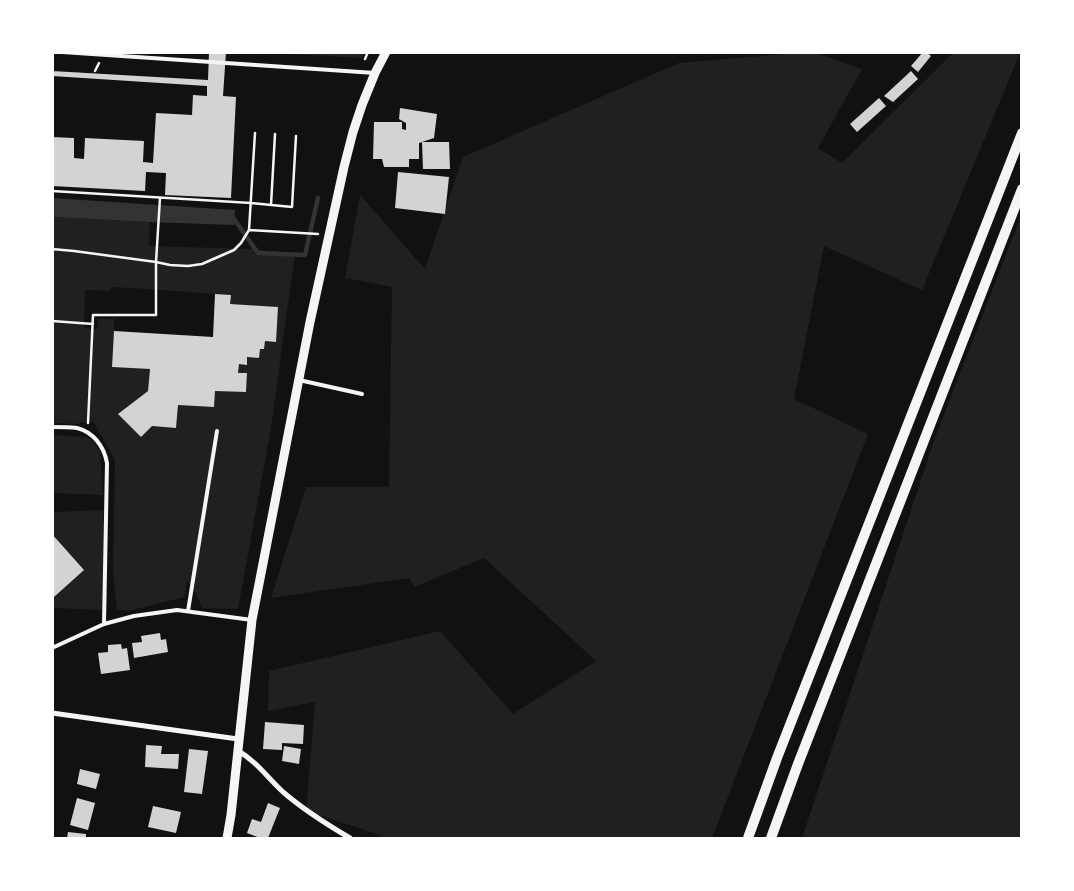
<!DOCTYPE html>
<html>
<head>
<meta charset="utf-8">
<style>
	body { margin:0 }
	#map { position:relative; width:1074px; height:891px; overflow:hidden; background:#111; font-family:Barlow,sans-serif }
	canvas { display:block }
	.frame { position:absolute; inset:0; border:54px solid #fff; pointer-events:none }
</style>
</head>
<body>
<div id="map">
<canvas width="1074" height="891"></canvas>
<div class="frame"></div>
</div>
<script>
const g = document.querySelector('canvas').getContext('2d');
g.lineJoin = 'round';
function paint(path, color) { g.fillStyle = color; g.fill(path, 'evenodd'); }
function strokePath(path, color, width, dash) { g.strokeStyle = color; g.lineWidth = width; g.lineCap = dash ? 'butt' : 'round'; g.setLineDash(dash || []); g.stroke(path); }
const green = new Path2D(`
	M813,52l49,17 -44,79 24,15 111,-110h67l-98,237 -98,-44 -30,153 74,35 -156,404h-328l-7,-4 -71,-23 9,-109 -47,9 1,-40 171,-40 73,83 83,-53 -112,-103 -70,29 -4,-9 -139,20 35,-111h83l3,-200 -47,-9 15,-83 65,74 38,-112 216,-94 117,-10z
	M272,53v-1l93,1 -3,5z
	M1021,216v622h-219l133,-400z
	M52,217l98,5 -1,24 103,3 43,5 -25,180 -32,175 -36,-1 -5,-12 -10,-16 -2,17 -57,14 -11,-2 -4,-37 2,-112 -22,-39 -18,3 -22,-1zM111,287l36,2 83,6v9l48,3 -2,35 -11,-1 -1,8h-4l-1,9 -12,-1 -1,7h-7l-1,9 9,1 -1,18 -31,-1 -1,16 -36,-2 -2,23 -24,-2 -11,11 -23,-23 30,-23 2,-22 -38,-2 2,-36v-12h-16l-1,10 -13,-1 1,-38 25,1z
	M53,435l33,2 6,3 8,11 3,44 -50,-2z
	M103,510v100l-50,-2 -1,-11 32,-27 -31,-36v-22z`);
const water = new Path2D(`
	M52,198l183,12 -1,15 -84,-3 -97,-5z`);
const stream = new Path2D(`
	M229,219h5l24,34 47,2 13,-57`);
const building = new Path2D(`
	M209,52h17l-3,44 13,1 -5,101 -66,-3 1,-22 -20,-1 -1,19 -93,-5v-49l22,1v20l10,1 1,-21 59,3 -1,21 10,1 3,-50 36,2 1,-20 14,1v-10l-155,-10v-5l156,9z
	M923,52h3l5,4 -13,16 -7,-6z
	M911,71l7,8 -25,23 -9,-6z
	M879,98l7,8 -29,26 -7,-8z
	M400,108l37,6 -3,24 -15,5v16h-10v8h-25l-2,-8h-9l1,-37h28v7l4,1v-7l-7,-4z
	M422,142h27l1,27h-27z
	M398,172l51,5 -4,37 -50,-6z
	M215,294l16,1 -1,9 48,3 -2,35 -11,-1 -1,8h-4l-1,9 -12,-1v8l-8,-1 -1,9h9l-1,19 -31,-1 -1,16 -36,-2 -2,23 -24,-2 -11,11 -23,-23 30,-23 2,-22 -38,-2 2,-36 99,6z
	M52,534l32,36 -30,27h-2z
	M160,633l1,7 5,-1 2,13 -34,6 -2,-15 10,-1 -1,-6z
	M121,644l1,5 5,-1 3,22 -29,4 -3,-21 10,-1v-7z
	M265,722l39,3 -1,19 -21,-1v7l-19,-1z
	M146,745l16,1 -1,8h18l-1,15 -33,-2z
	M284,746l17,3 -2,15 -17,-3z
	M189,749l19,2 -6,43 -18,-2z
	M80,769l20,5 -4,15 -19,-5z
	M77,798l18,5 -7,27 -18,-5z
	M268,803l12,5 -12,30h-8l-13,-5 5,-14 9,3z
	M153,806l28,6 -5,21 -28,-6z
	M68,832l18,2v4h-19z`);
const path = new Path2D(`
	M365,59l3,-7
	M95,71l4,-8
	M52,191l199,12 41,4 4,-71
	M271,205l4,-71
	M249,230l69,4
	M52,249l22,2 82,11 14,3 18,1 14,-2 32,-14 7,-7 8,-13 6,-97
	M52,321l41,3
	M88,423l5,-108h63v-53l4,-64`);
const service = new Path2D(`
	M62,52l313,21
	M299,380l63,14
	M52,427c8,0 17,0 25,1 16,4 27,18 30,35l-3,161
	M188,611l29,-180
	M52,648l52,-24 30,-8 43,-6 75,10`);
const minor = new Path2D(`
	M52,713l186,26
	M237,750c20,12 30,27 46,42 21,18 43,32 67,46`);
const tertiary = new Path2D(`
	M227,838l4,-23 21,-195 58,-298 34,-155 9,-35 9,-27 13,-32 11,-21`);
const secondary = new Path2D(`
	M748,838l29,-80 245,-625
	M771,838l27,-74 224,-575`);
paint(green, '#202020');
paint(water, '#333');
strokePath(stream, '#333', 4.5);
paint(building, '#d3d3d3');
strokePath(path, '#f5f5f5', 2.5);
strokePath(service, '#f5f5f5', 4);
strokePath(minor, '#f5f5f5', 5);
strokePath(tertiary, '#f5f5f5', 9);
strokePath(secondary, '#f5f5f5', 10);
</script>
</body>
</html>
